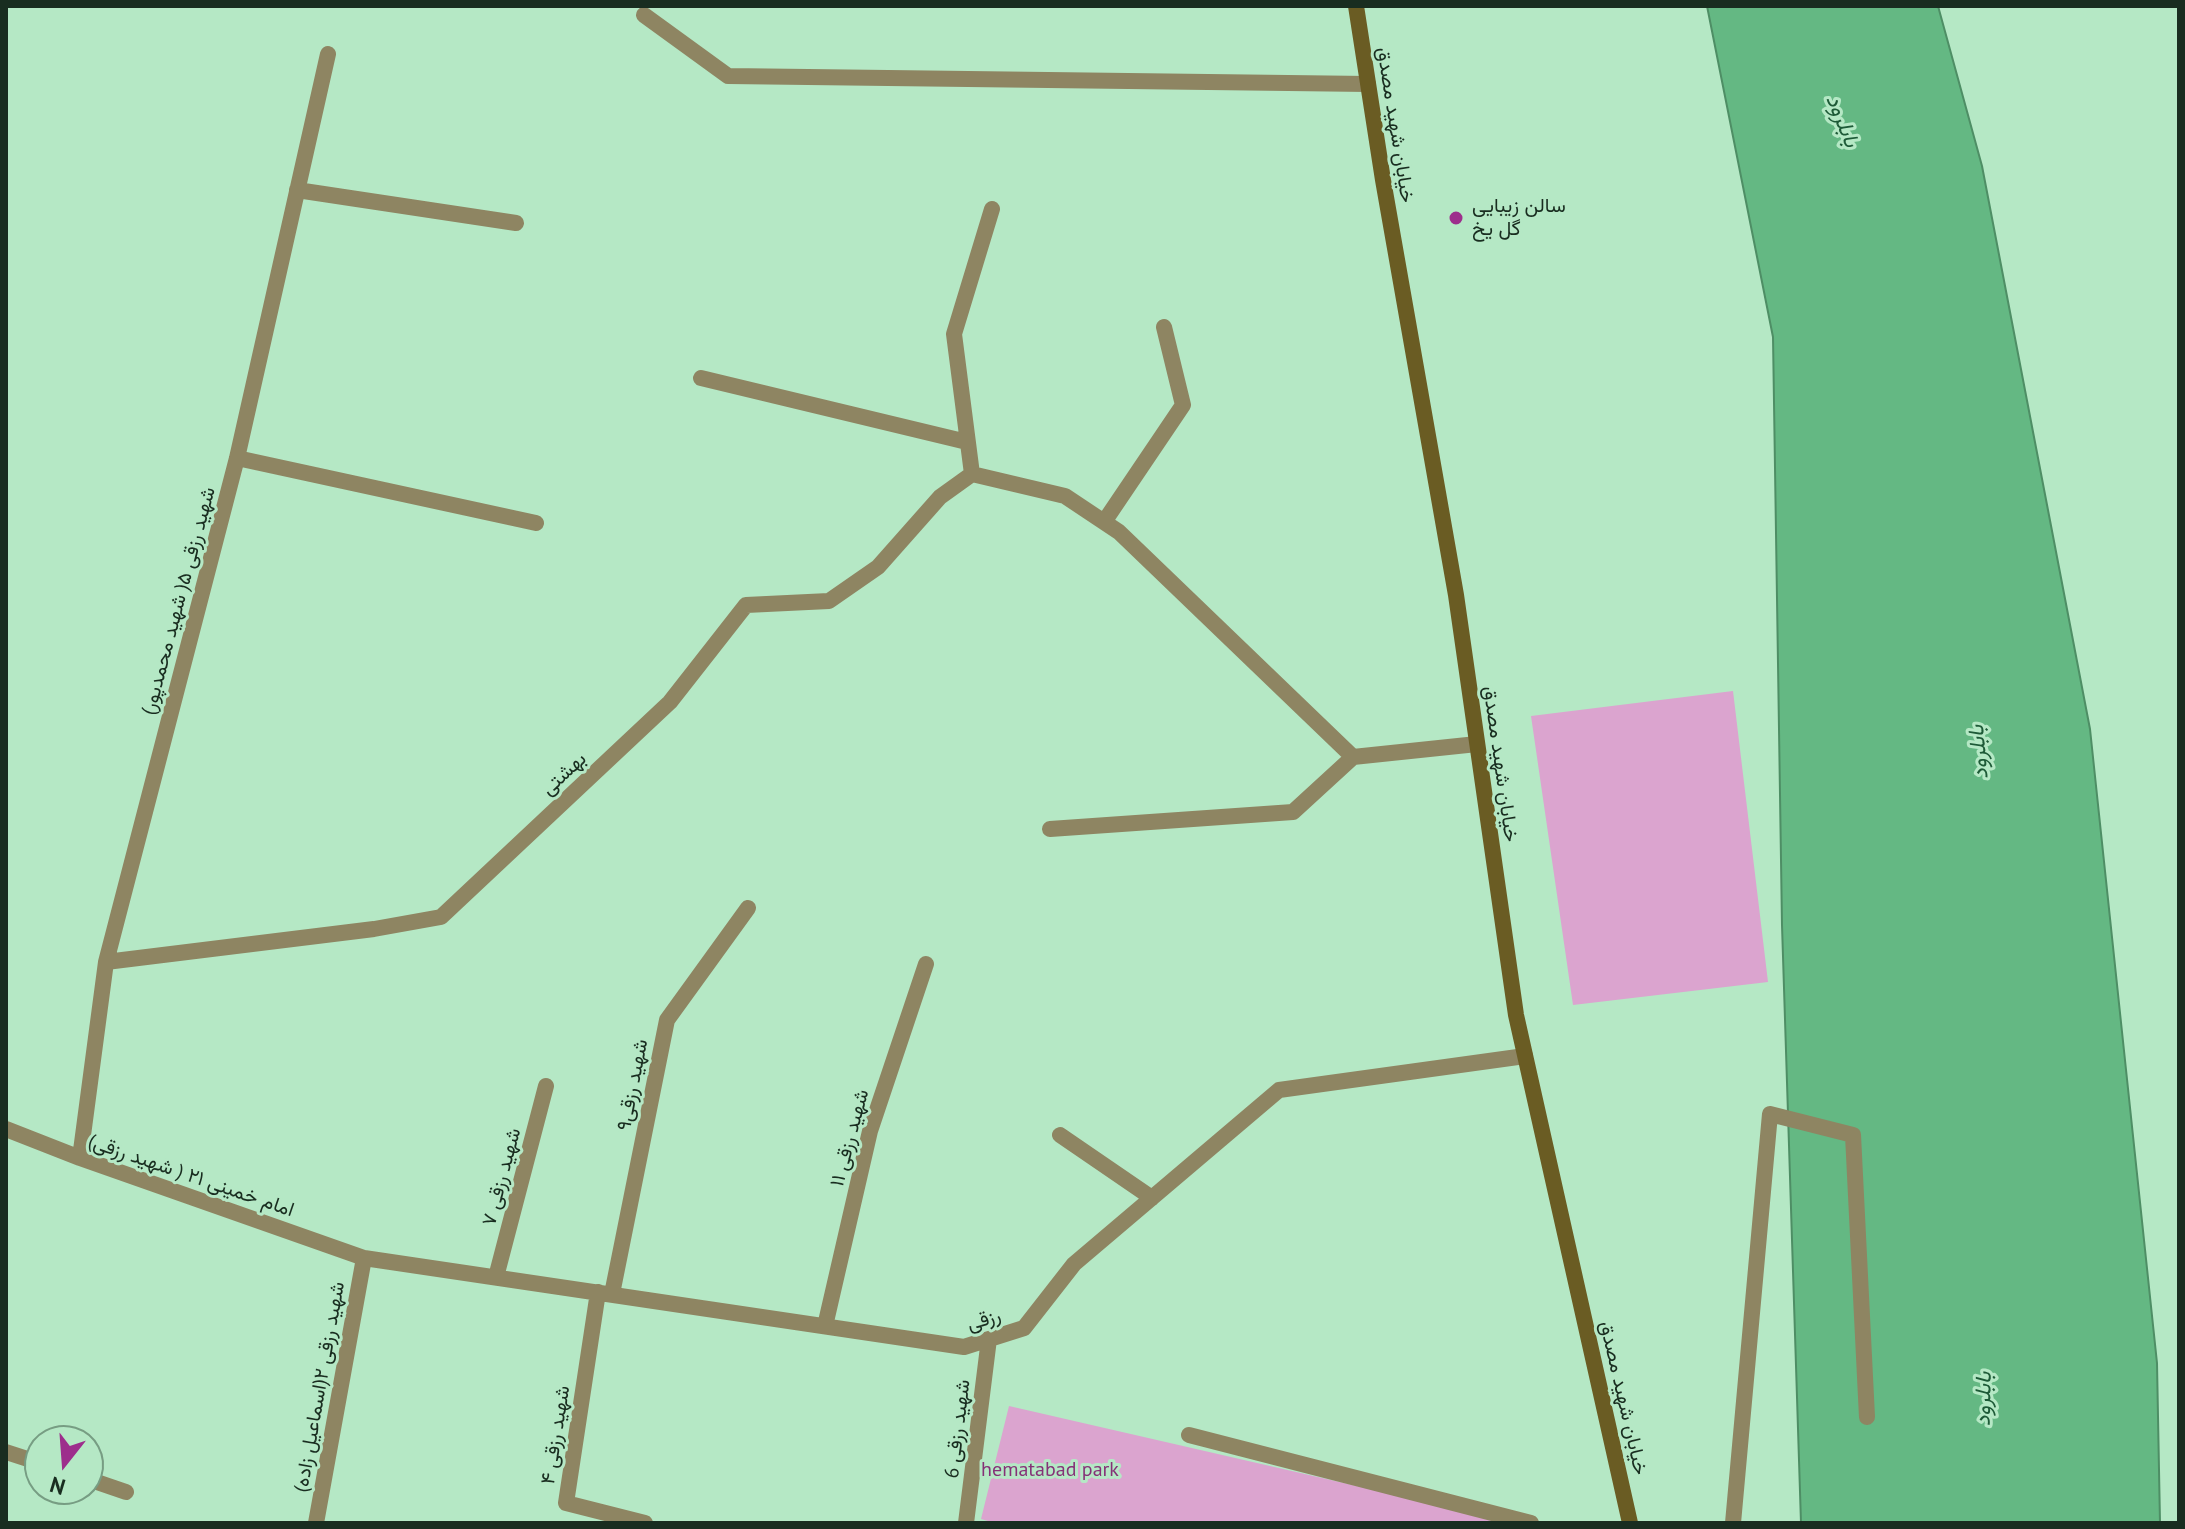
<!DOCTYPE html>
<html>
<head>
<meta charset="utf-8">
<style>
	body { margin:0 }
	#map { position:relative; width:2185px; height:1529px; overflow:hidden; background:#b5e8c5; font-family:"PT Sans",sans-serif }
	canvas { display:block }
	.frame { position:absolute; inset:0; border:8px solid #192d20; pointer-events:none }
	.north { position:absolute; left:24px; top:1425px; width:80px; height:80px; box-sizing:border-box; background:#b5e8c5; border:2px solid #779d83; border-radius:50%; rotate:197deg; font-size:22px; font-weight:700; line-height:32px; text-align:center; color:#192d20 }
	.north::after { content:''; display:block; margin:auto; width:28px; height:36px; background:#9d2e8c; clip-path:polygon(50% 0,100% 100%,50% 72%,0 100%) }
</style>
</head>
<body>
<div id="map">
<canvas width="2185" height="1529"></canvas>
<div class="frame"></div>
<div class="north">N</div>
</div>
<script>
const g = document.querySelector('canvas').getContext('2d');
g.lineJoin = 'round';
function paint(path, color) { g.fillStyle = color; g.fill(path, 'evenodd'); }
function strokePath(path, color, width, dash) { g.strokeStyle = color; g.lineWidth = width; g.lineCap = dash ? 'butt' : 'round'; g.setLineDash(dash || []); g.stroke(path); }
function label(font, color, halo, rows, align = 'center') {
  g.font = font + ' "PT Sans",Vazirmatn,sans-serif'; g.lineWidth = 6; g.setLineDash([]); g.textBaseline = 'middle'; g.strokeStyle = halo; g.fillStyle = color; for (const [text, x, y, turn = 0] of rows) {
    g.save(); g.translate(x, y); g.rotate((+turn || 0) * Math.PI / 180); g.textAlign = isNaN(turn) ? turn : align; if (halo) g.strokeText(text, 0, 0); g.fillText(text, 0, 0); g.restore();
  }
}
const green = new Path2D(`
	M1733,691l35,291 -195,23 -42,-289z
	M1009,1406l509,117h-523l-14,-4z`);
const water = new Path2D(`
	M1707,6h231l44,160 108,563 67,634 3,160h-359l-19,-598 -9,-588z`);
const street = new Path2D(`
	M644,15l84,61 640,8
	M297,190l219,33
	M701,378l266,64
	M237,458l299,65
	M972,474l93,22 54,36 234,225 124,-13
	M972,474l-18,-140 38,-125
	M1104,522l79,-117 -19,-78
	M1050,829l243,-17 60,-55
	M106,962l268,-33 67,-12 229,-215 76,-97 83,-4 49,-34 62,-70 32,-23
	M6,1129l74,29 284,100 600,89 60,-19 50,-64 205,-174 246,-34
	M1060,1135l92,63
	M80,1158l26,-196 131,-504 91,-404
	M496,1277l50,-191
	M598,1292l-32,211 79,20
	M612,1294l55,-274 81,-112
	M825,1326l45,-195 56,-167
	M1189,1435l342,88
	M6,1452l34,11
	M88,1479l38,13
	M316,1523l48,-265
	M966,1523l23,-184
	M1733,1523l37,-409 83,21 14,282`);
const secondary = new Path2D(`
	M1356,6l27,174 73,415 60,420 114,508`);
const markers = [
	[1456,218,8,"#9d2e8c"]
];
const streetNames = [
	["خیابان شهید مصدق",1395,125,81],
	["شهید رزقی ۵( شهید محمدپور)",179,601,-75],
	["خیابان شهید مصدق",1500,764,82],
	["بهشتی",564,774,-43],
	["شهید رزقی۹",633,1085,-79],
	["شهید رزقی ۱۱",850,1138,-75],
	["امام خمینی ۲۱ ( شهید رزقی)",191,1176,19],
	["شهید رزقی ۷",502,1177,-75],
	["رزقی",984,1320,-17],
	["شهید رزقی ۲(اسماعیل زاده)",320,1387,-80],
	["خیابان شهید مصدق",1623,1398,77],
	["شهید رزقی 6",958,1429,-83],
	["شهید رزقی ۴",556,1435,-81]
];
const poiNames = [
	["سالن زیبایی",1472,206],
	["گل یخ",1472,229]
];
const parkNames = [
	["hematabad park",1050,1470]
];
const waterNames = [
	["بابلرود",1842,121,68],
	["بابلرود",1979,752,-95],
	["بابلرود",1984,1399,-89]
];
paint(green, '#dba4cf');
paint(water, '#64b883');
strokePath(water, '#4e8e65', 2);
strokePath(street, '#8e8562', 16);
strokePath(secondary, '#6a5c23', 16);
for (const [x, y, r, color] of markers) { const dot = new Path2D(); dot.arc(x, y, r, 0, 2 * Math.PI); g.fillStyle = color; g.fill(dot); strokePath(dot, '#b5e8c5', 3); }
label('20px', '#192d20', '#b5e8c5', streetNames);
label('20px', '#192d20', '#b5e8c5', poiNames, 'left');
label('20px', '#853177', '#b5e8c5', parkNames);
label('italic 22px', '#1d5a37', '#b5e8c5', waterNames);
</script>
</body>
</html>
